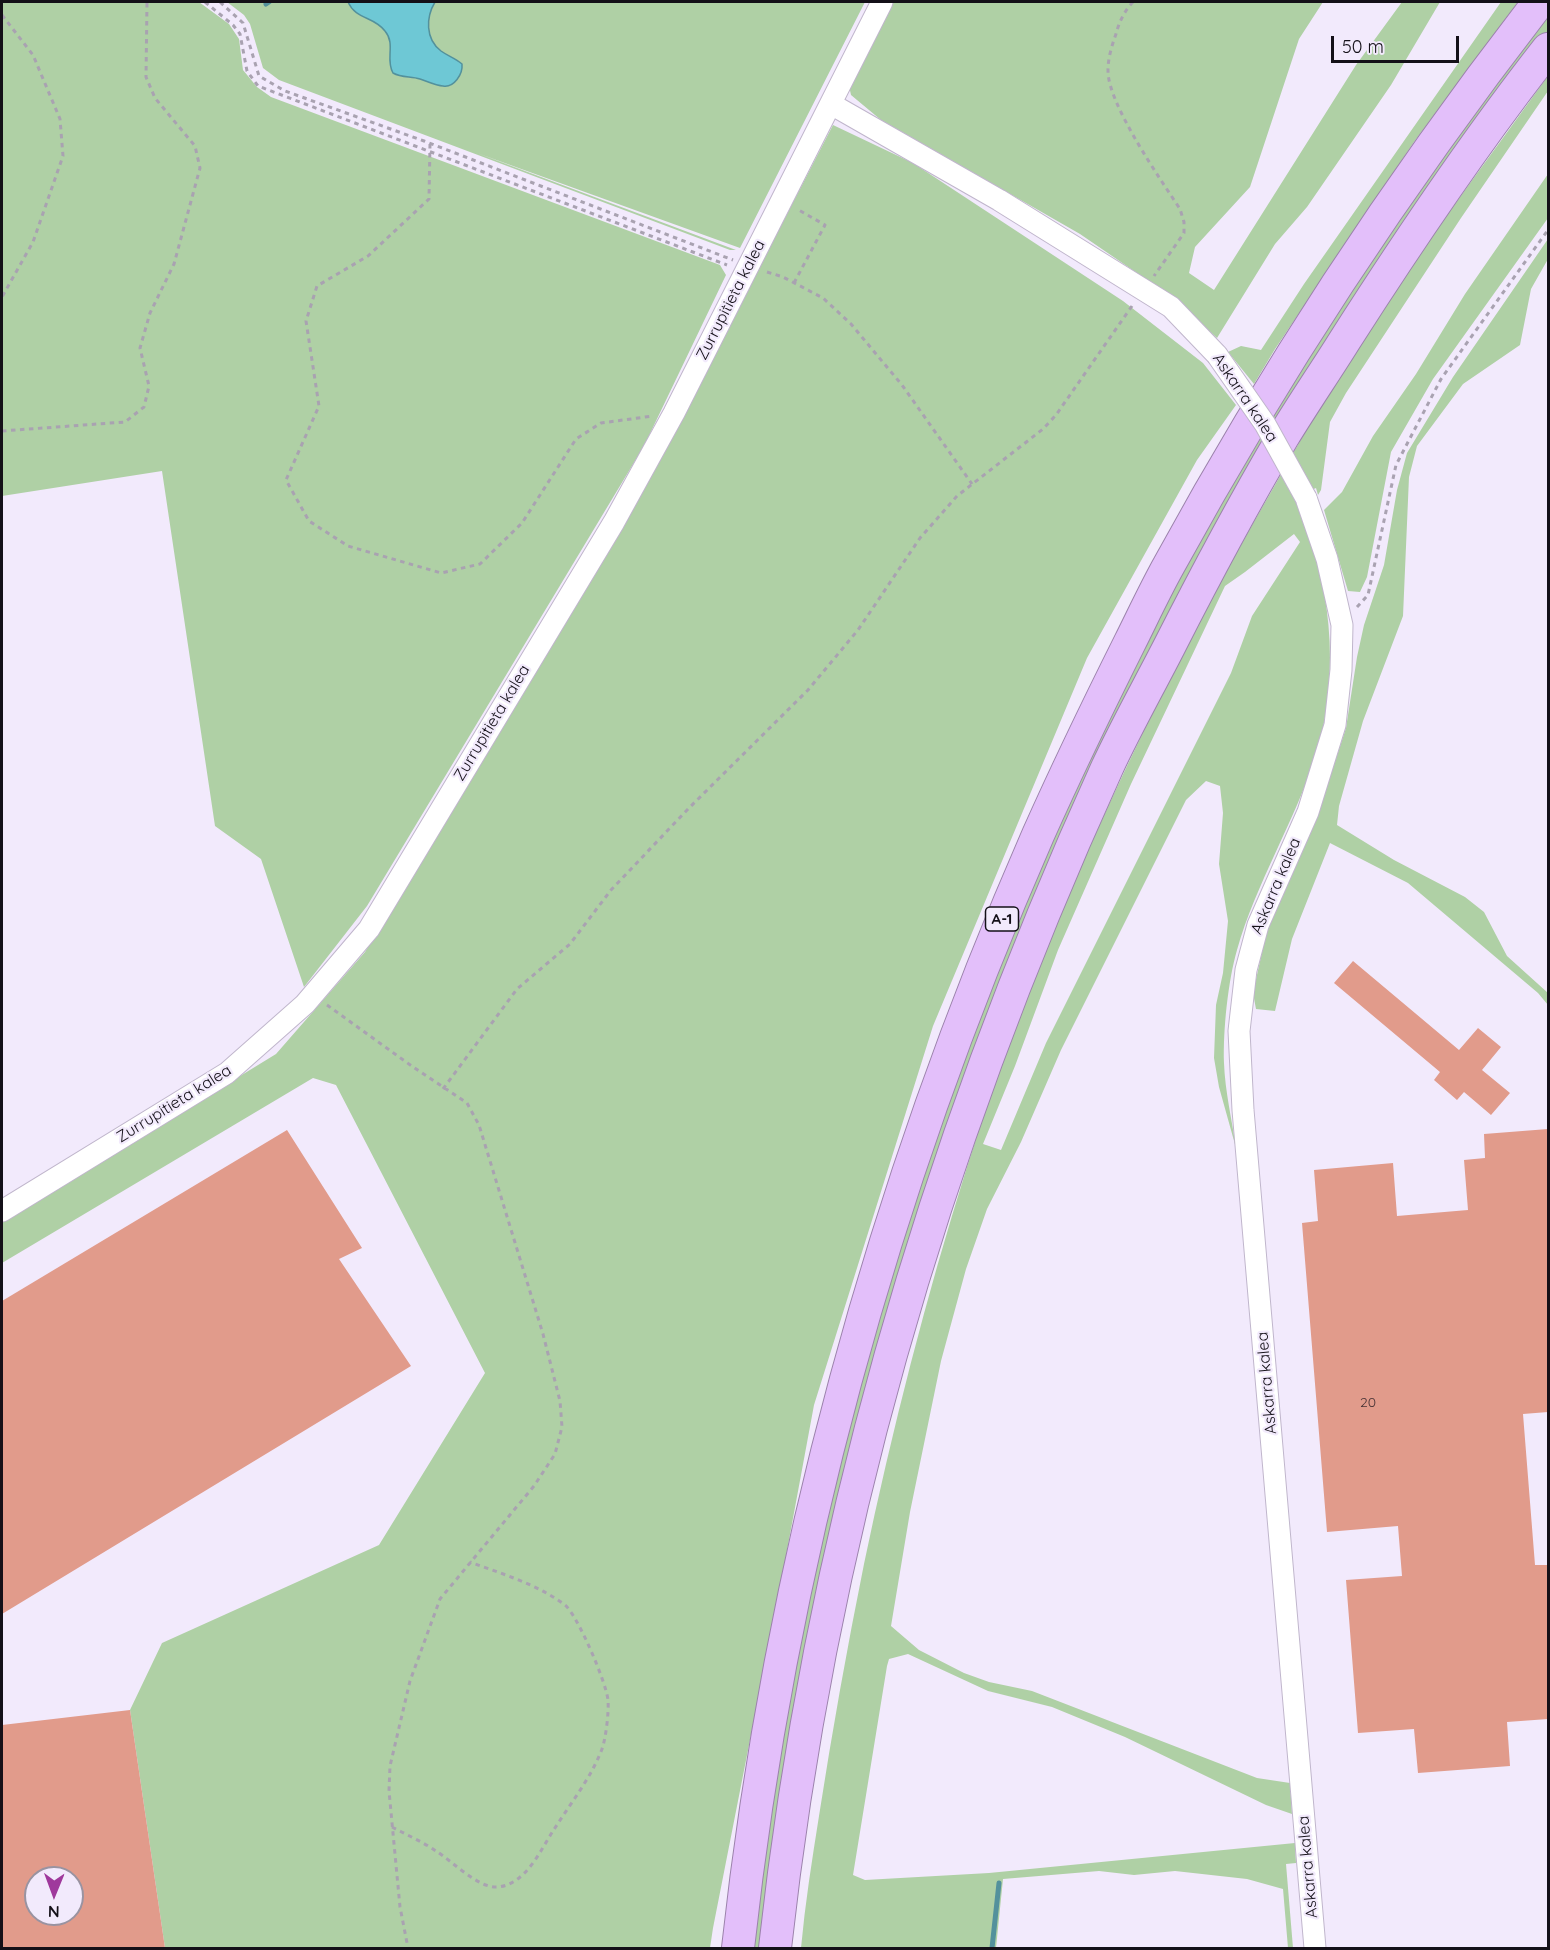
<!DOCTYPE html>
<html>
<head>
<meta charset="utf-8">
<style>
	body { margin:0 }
	#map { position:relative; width:1550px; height:1950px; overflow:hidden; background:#f2eafc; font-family:Quicksand,sans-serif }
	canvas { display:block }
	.frame { position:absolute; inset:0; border:3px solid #141018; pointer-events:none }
	.north { position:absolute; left:24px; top:1866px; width:60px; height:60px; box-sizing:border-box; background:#f2eafc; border:2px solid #9993a1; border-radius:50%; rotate:181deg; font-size:16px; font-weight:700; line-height:24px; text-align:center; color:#141018 }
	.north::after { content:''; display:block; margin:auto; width:21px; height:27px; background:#9f399c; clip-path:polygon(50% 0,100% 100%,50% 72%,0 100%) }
	.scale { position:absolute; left:1331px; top:36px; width:128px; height:27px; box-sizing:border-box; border:3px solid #141018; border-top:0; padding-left:8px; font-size:18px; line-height:21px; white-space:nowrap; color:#141018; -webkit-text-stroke:4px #f2eafc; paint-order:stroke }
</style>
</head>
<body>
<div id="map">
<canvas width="1550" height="1950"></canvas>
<div class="frame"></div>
<div class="north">N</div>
<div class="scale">50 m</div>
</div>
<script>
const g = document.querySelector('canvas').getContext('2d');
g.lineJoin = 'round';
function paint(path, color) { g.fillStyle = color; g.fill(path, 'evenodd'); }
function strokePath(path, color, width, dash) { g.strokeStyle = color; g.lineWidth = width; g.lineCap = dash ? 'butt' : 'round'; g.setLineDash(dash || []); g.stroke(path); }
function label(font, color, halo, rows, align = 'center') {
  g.font = font + ' Quicksand,sans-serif'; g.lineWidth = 4.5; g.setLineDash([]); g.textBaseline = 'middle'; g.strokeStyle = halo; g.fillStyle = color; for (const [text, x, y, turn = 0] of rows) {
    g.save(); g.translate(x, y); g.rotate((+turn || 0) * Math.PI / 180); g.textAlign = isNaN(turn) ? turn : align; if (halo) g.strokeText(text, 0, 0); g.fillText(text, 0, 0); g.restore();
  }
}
const green = new Path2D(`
	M2,2h197l30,22 10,15 4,31 14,17 14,10 449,168 6,10 -82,171 -277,460 -63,81 -43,-128 -46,-33 -53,-355 -160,25z
	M227,2h638l-125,246 -263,-95 259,97h-6l-451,-170 -16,-12 -13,-44 -6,-9z
	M889,2h434l-24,37 -49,148 -55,60 -6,26 25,17 142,-225 46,-63h38l-49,83 -84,122 -32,37 -58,94 -48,-43 -89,-61 -199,-114 -30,-25 -3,-14z
	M1501,2h17l-104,140 -139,207 -21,35 -26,-32 13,-6 20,4 43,-66z
	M1548,6v26l-93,123 -129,190 -378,786 -185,817h-16l42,-269 87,-369 110,-323 155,-345 167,-297z
	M1548,76v15l-87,127 -115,175 -16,29 -9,68 -3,5 -2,-7 -20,9c34,81 46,174 20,258 -21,66 -60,128 -79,195 -9,31 -14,80 -13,113 1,28 8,57 12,85l-17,-61 -5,-29 2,-53 7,-32 5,-52 -9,-57 4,-51 -3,-27 -14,-5 -20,19 -125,250 -40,92 -34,67 -21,60 -25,92 -31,151 -19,114 28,24 45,23 25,9 43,9 225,87 33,5 2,31 -26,-9 -141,-68 -73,-30 -64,-16 -80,-37 -19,5 -2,7 -34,209 12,5 124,-7 306,-30 1,20 -10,1 7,84h-5l-5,-59 -36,-10 -72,-8 -41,4 -35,-4 -96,8 -7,69h-195c4,-44 11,-88 18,-132 13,-84 28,-168 45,-252 28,-134 62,-267 103,-397 11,-33 20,-66 32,-98 75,-202 168,-398 276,-584 30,-53 61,-107 95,-158 56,-86 118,-168 178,-251zM1294,534l6,8 -48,74 -21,57 -185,370 -45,107 -18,-6 32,-78 43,-116 73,-166 94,-198 20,-14z
	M833,125l80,38 210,138 80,62 33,42 -39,55 -110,198 -154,368 -119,379 -31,167 -70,356 -3,20h-545l-35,-238 32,-67 217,-98 106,-172 -149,-288 -23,-7 -311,185v-41l274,-168 89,-102 59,-97 240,-403z
	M1548,174v44l-115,161 -42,73 -24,125 -7,15 -12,-1 -24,-81 18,-18 31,-56 43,-62 49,-80z
	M1548,239v20l-17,30 -11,56 -57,39 -46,62 -8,31 -6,139 -40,105 -24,85 -2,19 57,35 71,37 19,15 23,44 41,37v12l-10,-12 -130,-110 -78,-40 -38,96 -17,72 -19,-2 -3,-16 15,-68 49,-108 29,-89 11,-71 7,-32 20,-60 13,-75 10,-37 46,-76z`);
const water = new Path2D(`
	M348,2h87c-9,15 -10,37 6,49 7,5 14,7 21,13 1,10 -8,24 -19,22 -6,0 -17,-5 -23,-7 -9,-3 -18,-1 -27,-6 -8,-14 3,-29 -8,-42 -11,-15 -29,-11 -37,-29z`);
const stream = new Path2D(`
	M266,4l3,-2
	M992,1948l7,-65`);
const building = new Path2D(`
	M1353,961l106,89 19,-22 23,19 -19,23 28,23 -19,22 -27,-23 -7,8 -23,-20 6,-8 -106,-89z
	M1548,1129v283l-25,2 12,151h13v154l-41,3 3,44 -92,7 -4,-44 -56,4 -12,-153 56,-4 -4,-50 -71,6 -25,-309 16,-2 -4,-51 79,-7 4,53 71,-6 -4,-50 21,-2 -1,-24z
	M287,1130l75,118 -23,11 72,107 -409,248v-313z
	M130,1710l35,238h-163v-223zM36,1878h36v36h-36z`);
const path = new Path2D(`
	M205,2l28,23 7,9 7,37 11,15 469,179
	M220,2l23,21 16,53 26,15 139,50 309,119
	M1133,2c-8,8 -14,20 -17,32 -4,11 -8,24 -8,36 -1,33 53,110 72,139l4,13v11l-30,43
	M2,15l31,40 27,64 3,37 -30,86 -31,55
	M430,144l-1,55 -61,57 -51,30 -11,35 13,85 -33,74 23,41 39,25 93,27 39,-9 42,-41 54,-84 25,-16 52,-7
	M767,272l16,5 40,21 28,26 51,61 70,99
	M794,283l31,-58 -28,-16
	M2,431l123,-9 19,-15 5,-21 -9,-38 10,-35 24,-49 26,-96 -5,-22 -40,-48 -9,-21 1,-75
	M1357,607l11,-12 28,-130 45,-86 107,-149
	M327,1005l86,62 54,36 12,22 64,209 17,67 2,26 -7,27 -21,32 -94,113 -30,82 -20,85 -1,25 11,116 8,41
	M443,1089l74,-100 53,-45 41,-54 78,-82 119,-118 50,-60 62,-92 37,-42 86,-67 13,-14 76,-109
	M392,1827c15,8 31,15 44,24 16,10 43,38 62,36 28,-3 42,-36 55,-56 17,-27 38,-53 49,-82 4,-11 7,-38 6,-49 -2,-18 -30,-84 -43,-95 -28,-21 -63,-31 -95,-43`);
const minor = new Path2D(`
	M831,104l168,96 172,107 46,48
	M1306,498l21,61 15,66 -1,45 -6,55 -27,87 -50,113 -12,45 -7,61 4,79 72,838
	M2,1211l225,-138 78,-69 64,-75 245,-407 60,-109 208,-411`);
const highway = new Path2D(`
	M738,1948c42,-383 145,-759 300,-1113 29,-65 60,-129 92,-193 13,-26 25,-52 39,-77 108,-198 232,-385 370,-563
	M775,1948c45,-409 161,-805 332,-1180 19,-41 41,-80 62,-121 36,-71 74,-142 114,-210 20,-33 42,-65 62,-97 64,-100 130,-198 203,-291`);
const minorBridge = new Path2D(`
	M1217,355l48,69 41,74`);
const numberNames = [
	["20",1368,1403]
];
const shields = [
	[1002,919,33]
];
const shieldNames = [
	["A-1",1002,919]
];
const streetNames = [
	["Zurrupitieta kalea",731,300,-63],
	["Askarra kalea",1245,398,56],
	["Zurrupitieta kalea",492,723,-59],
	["Askarra kalea",1276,886,-67],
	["Zurrupitieta kalea",174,1104,-32],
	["Askarra kalea",1267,1383,-95],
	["Askarra kalea",1308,1867,-95]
];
paint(green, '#afd0a5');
paint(water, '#6ec8d5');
strokePath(water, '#53919c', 1.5);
strokePath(stream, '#53919c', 5);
paint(building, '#e19b8b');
strokePath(minor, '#c0b6cc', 23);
strokePath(highway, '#9b82ab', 34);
strokePath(path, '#a9a2b1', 3, [4.5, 4.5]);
strokePath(minor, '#fff', 21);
strokePath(highway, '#e3bffa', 32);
strokePath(minorBridge, '#c0b6cc', 23, []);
strokePath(minorBridge, '#fff', 21);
label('14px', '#473335', null, numberNames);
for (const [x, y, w] of shields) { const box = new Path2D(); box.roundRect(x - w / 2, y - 12, w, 24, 4.5); g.fillStyle = '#f2eafc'; g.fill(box); strokePath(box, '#141018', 1.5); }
label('bold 15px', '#141018', null, shieldNames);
label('16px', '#141018', '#f2eafc', streetNames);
</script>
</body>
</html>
